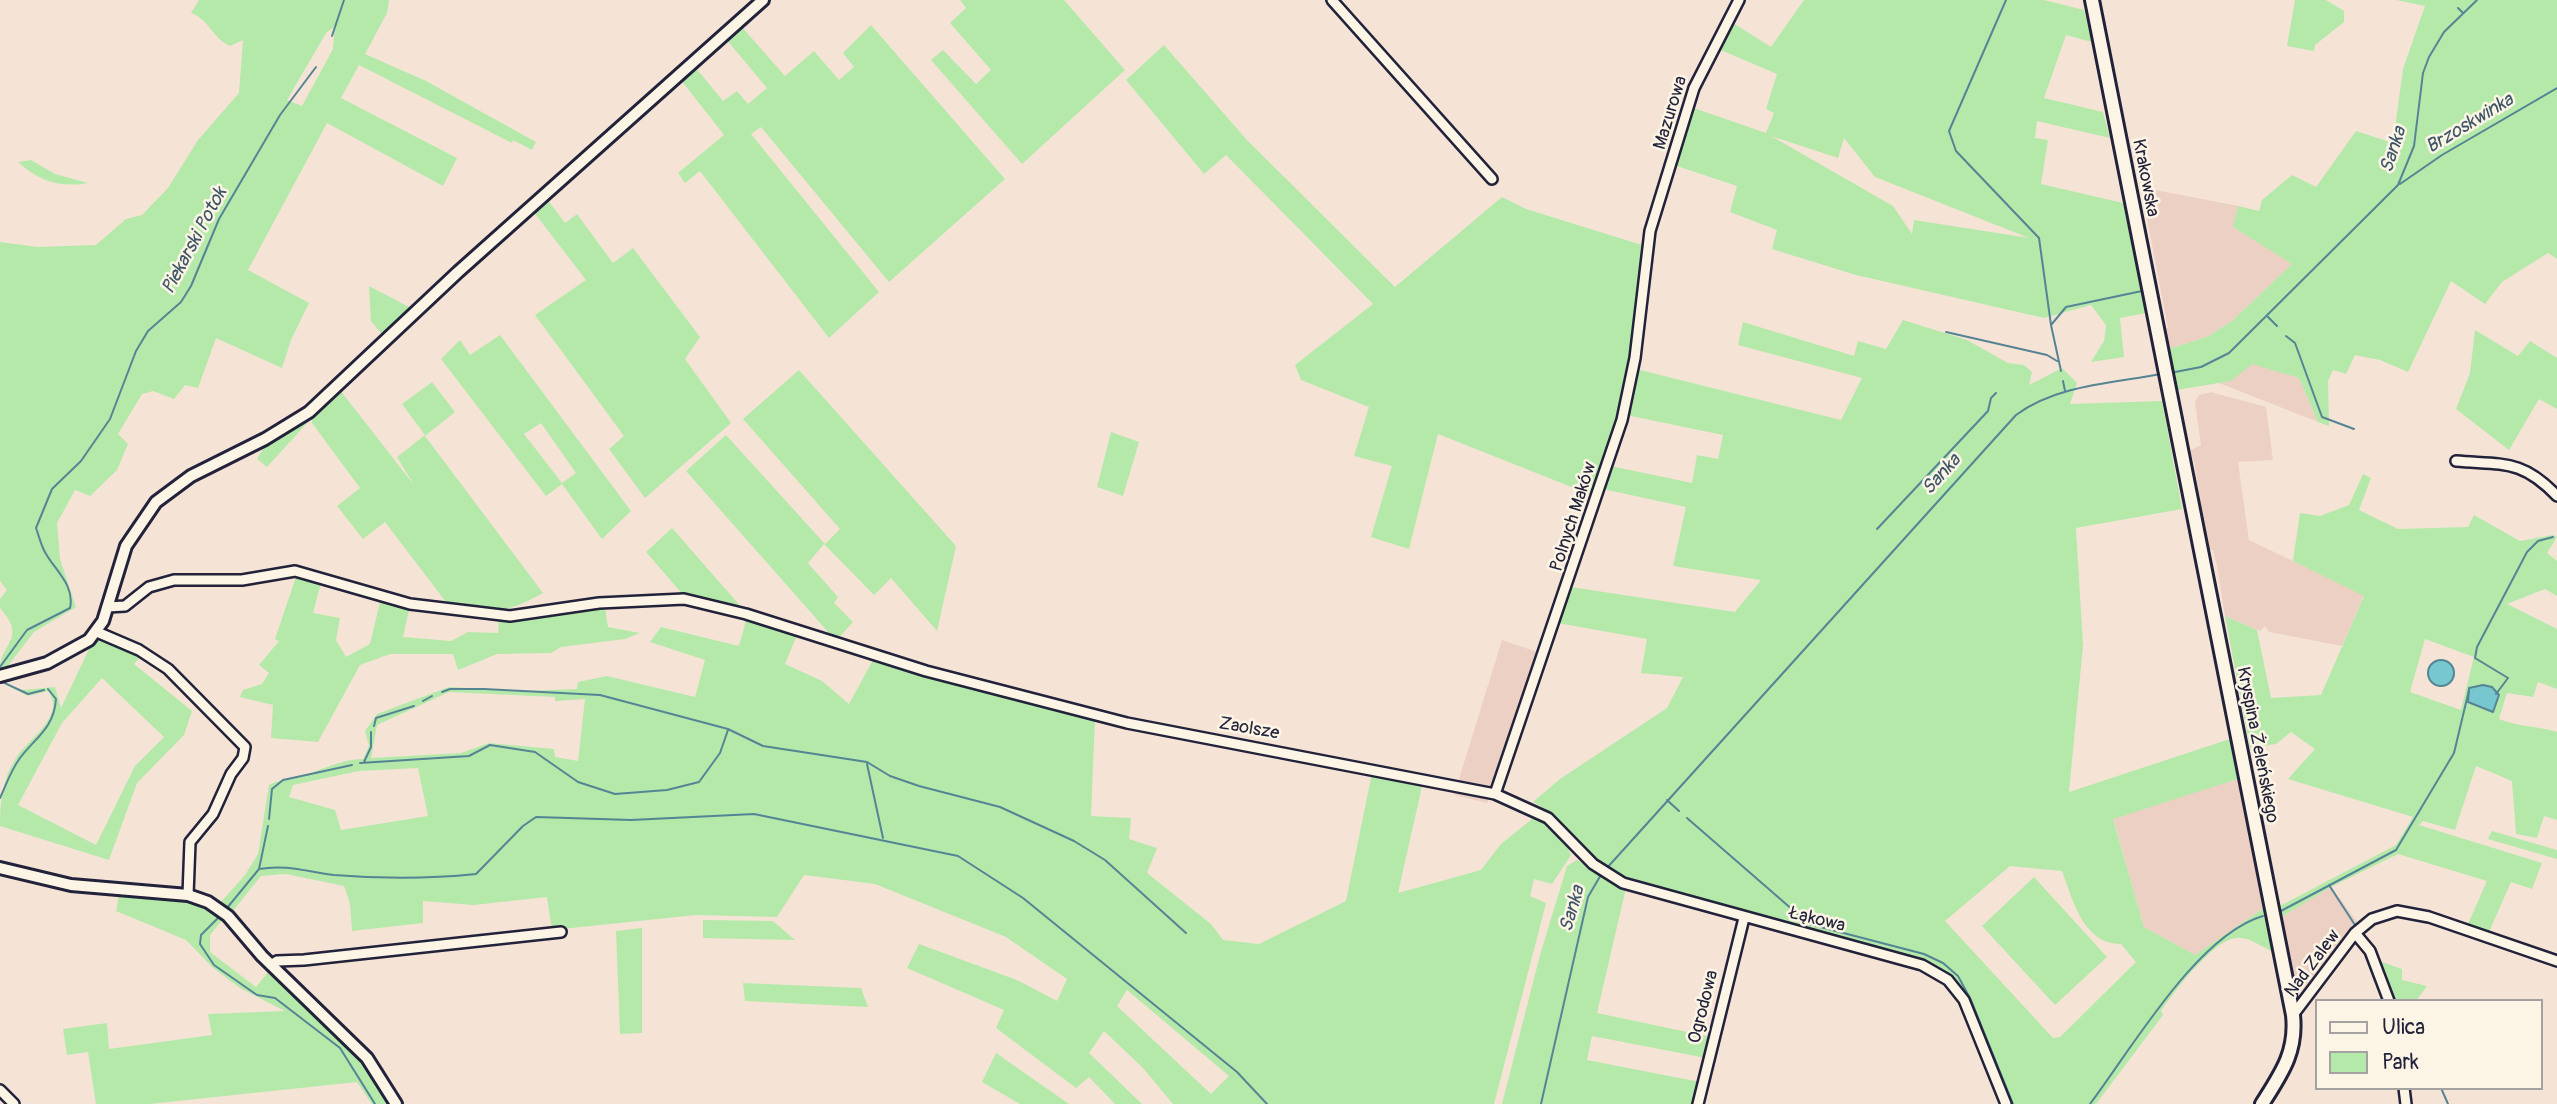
<!DOCTYPE html>
<html>
<head>
<meta charset="utf-8">
<style>
	body { margin:0 }
	#map { position:relative; width:2557px; height:1104px; overflow:hidden; background:#f5e4d6; font-family:Pangolin,sans-serif }
	canvas { display:block }
	.legend { position:absolute; left:2315px; top:999px; width:228px; height:91px; box-sizing:border-box; background:#fcf5e5; border:2px solid #a5a1a1; margin:0; padding:9px 12px; list-style:none; font-size:21px; color:#22223b }
	.legend li { display:flex; align-items:center; gap:14px; height:35px }
	.legend b { width:35px; border:2px solid #a5a1a1 }
</style>
</head>
<body>
<div id="map">
<canvas width="2557" height="1104"></canvas>
<ul class="legend">
<li><b style="height:9px;background:#fcf5e5"></b>Ulica</li>
<li><b style="height:19px;background:#b4e9aa"></b>Park</li>
</ul>
</div>
<script>
const g = document.querySelector('canvas').getContext('2d');
g.lineJoin = 'round';
function paint(path, color) { g.fillStyle = color; g.fill(path, 'evenodd'); }
function strokePath(path, color, width, dash) { g.strokeStyle = color; g.lineWidth = width; g.lineCap = dash ? 'butt' : 'round'; g.setLineDash(dash || []); g.stroke(path); }
function label(font, color, halo, rows, align = 'center') {
  g.font = font + ' Pangolin,sans-serif'; g.lineWidth = 5; g.setLineDash([]); g.textBaseline = 'middle'; g.strokeStyle = halo; g.fillStyle = color; for (const [text, x, y, turn = 0] of rows) {
    g.save(); g.translate(x, y); g.rotate((+turn || 0) * Math.PI / 180); g.textAlign = isNaN(turn) ? turn : align; if (halo) g.strokeText(text, 0, 0); g.fillText(text, 0, 0); g.restore();
  }
}
const built = new Path2D(`
	M2141,187l97,19 -4,21 58,37 -60,57 -25,16 -39,12 -4,-20 4,-1z
	M2251,363l48,15 19,44 -99,-39 12,-2z
	M2211,392l55,15 7,53 -35,2 11,78 115,55 -22,51 -73,-14 -4,-6 -5,5 -35,-15 -8,-50 -4,-16h-5l-14,-89 -5,-10 12,-6 -6,-43 4,-7z
	M1502,640l38,13 -53,150 -33,-8z
	M2241,778l23,130 -69,47 -51,-28 -31,-109z
	M2331,887l28,37 -59,76 -5,-3 -15,-79z`);
const green = new Path2D(`
	M199,0h190l-2,13 -22,41 61,27 110,61 -4,8 -19,-10 -1,3 -153,-78 -18,33 116,60 -14,28 -116,-63 -79,147 61,33 -18,37 -9,28 -66,-30 -18,50 -13,-3 -11,14 -21,-8 -11,3 -24,40 10,10 -11,26 -27,26 -15,-6 -18,33 3,36 16,48 -42,25 -27,35 -7,3c0,-28 28,-30 0,-62v-9l7,-9 -7,-9v-339l38,5 58,-2 30,-26 16,-4 26,-27 30,-48 41,-47 4,-53 -13,6c-17,-7 -21,-27 -39,-33zM335,26l-2,23 -31,57 -15,-6 39,-67z
	M960,0h104l61,70 -103,94 -91,-104 12,-10 33,34 15,-14 -41,-47 16,-15z
	M1804,0h240l40,10 8,32 -26,-7 -22,63 59,14 7,26 -73,-17 -2,17 13,2 -7,44 82,19 23,110 -26,5 4,39 -33,5 13,-21 2,-16 -15,-20 -47,13 -188,-43 -84,-26 5,-19 -47,-18 7,-26 -60,-20 14,-59 75,26 8,-20 -8,-4 11,-35 -61,-26 14,-27 41,26zM1771,136l67,22 6,-20 31,39 154,61 -115,-18 -2,14 -19,-28z
	M2295,0h31l18,11v11l-29,23 -1,6 -27,-5z
	M2396,0h161v259l-9,-6 -46,29 -17,22 -34,-23 -43,91 -28,-12 -25,-5 -9,19 -13,-4 -5,11 1,45 -11,-4 -19,-44 -47,-14 -21,17 -54,9 -9,-41 39,-12 25,-16 60,-57 -59,-37 5,-21 21,5 3,-11 30,-25 24,12 40,-56 37,12 10,-74 22,-63z
	M871,25l134,154 -116,103 -128,-155 -10,7 128,158 -50,46 -129,-167 -15,12 -7,-10 46,-38 -43,-55 15,-12 27,33 14,-10 11,13 19,-16 -41,-49 15,-13 44,50 29,-25 25,29 15,-13 -11,-14z
	M1164,45l83,95 148,147 107,-90 24,12 116,36c-4,89 -21,166 -48,251l-156,-62 -29,115 -38,-12 21,-71 -38,-10 15,-49 -68,-27 -6,-15 78,-61 -147,-149 -22,19 -78,-94z
	M31,160l24,14 33,9c-27,5 -50,-2 -70,-21z
	M547,199l18,24 12,-9 36,49 20,-15 67,89 -15,22 46,64 -86,75 -36,-49 15,-13 -89,-121 51,-35 -53,-69z
	M369,286l42,22 -29,26 -11,-13z
	M1903,320l64,20 41,23 16,2 8,7 -3,13 33,-17 15,15 -7,21 92,-3 20,108 -106,19 7,117 -14,147 164,-54 8,40 -128,41 31,108 51,28 69,-47 9,44c-11,-5 -25,-16 -37,-14 -23,2 -62,54 -75,73l2,4 -67,89h-86l-47,-113 -18,-19 -68,-25 -246,-65c-20,-8 -36,-18 -51,-34 -20,-22 -18,-31 -47,-46l27,-23 107,-71 16,-31 -42,-4 6,-34 -89,-16 13,-36 164,25 26,-32 -88,-14 13,-59 -83,-18 8,-23 81,17 5,-28 21,4 5,-24 -97,-20 10,-46 205,51 21,-42 -124,-33 5,-23 111,34 4,-15 28,8zM2010,866l52,5c11,29 21,73 59,73l15,18 -76,75 -7,1 -108,-117z
	M2475,330l43,26 12,-15 27,17v51l-18,-10 -30,51 -53,-41 14,-36z
	M500,335l131,176 -29,28 -40,-55 -16,12 -105,-137 19,-19 10,15zM541,423l35,50 -14,10 -38,-49z
	M799,370l157,176 -19,85 -46,-53 -17,17 -50,-51 -16,19 30,34 -4,6 19,19 -17,19 -150,-170 40,-36 99,109 15,-15 -97,-110z
	M432,382l23,30 -30,24 118,157c-42,23 -47,18 -94,13l-64,-84 -22,17 -26,-33 23,-18 -48,-65v-8l28,-25 74,95 -17,-28 28,-22 -23,-31z
	M304,420l4,2 -41,45 -10,-8 10,-17z
	M1111,432l28,10 -16,54 -26,-9z
	M2363,474l8,4 -12,32 39,19 70,-2 6,-12 46,26 33,-6 4,2 -10,16 10,8v35l-12,-7 -38,15 50,25v60l-19,-7 -5,15 -26,-4 -8,26c19,8 38,7 58,13v88l-13,-4 -7,22 -21,-4 -4,-53 -36,-15 -21,64 -32,-9 -4,4 123,38 -10,26 -21,-7 -22,50 -21,-8 19,-43 -89,-27 -67,33 -51,31 -2,-11 118,-62 17,-28 -125,-38 27,-30 -24,-17 -15,12 -26,4 -25,-132 32,14 14,68 50,-3 43,-99 -71,-35 7,-48 20,3 29,-11zM2425,639l49,18 -13,53 -51,-18z
	M672,528l71,81 -59,-13 -38,-44z
	M297,574l25,5 -9,34 27,5 -4,22 10,17 24,-13 11,-46 29,8 -7,31 48,4 17,-9 30,1 1,-14 106,-11 3,19 32,6 -15,6 -64,8 -10,6 -54,1 -39,16 -5,-16h-63l-30,11 -42,77 -47,-4 2,-33 -33,-8 3,-7 19,-6 7,-11 -10,-8 20,-24 -4,-2z
	M747,617l50,18 -12,29 37,17 27,23 24,-44 222,58 -4,98 40,2 -2,21 28,9 -10,25 64,51 12,16 36,4 87,-43 26,-128 51,9 -25,111 83,-23 20,-26 36,-29 25,19 9,21 -19,29 -18,-5 -4,17 16,7 -52,201h-321l-30,-36 -39,-37 -15,22 53,51h-27l-26,-27 -13,11 -80,-60 8,-18 -97,-42 12,-24 98,36 40,21 10,-22 -61,-42 -131,-53 -71,-9 -27,42 -81,-2 -144,15 -5,-33 -73,8 -51,-4v22l-71,8 -2,-28 -6,-17 -58,-12 -25,2 -29,36 -12,-9 25,-28 13,-21 11,-69c10,-5 15,-5 25,-7 26,-6 42,-18 69,-19l6,-13 -4,-15 12,-17 72,-27 77,4 51,-2 1,-7 29,-6 88,21 10,-37 -55,-18 11,-15 78,19zM449,692l106,5v4l30,-2 -7,62 -23,-4 -1,-8 -65,-6 -28,10 -90,5 6,-33zM418,768l10,48 -87,14 -6,-20 -46,-13 4,-12 66,-14zM1127,990l102,86 -18,18 -94,-88z
	M102,638l40,17 -8,9 58,47 -8,24 -47,48 -28,77 -109,-34c0,-24 2,-46 16,-68 12,-19 51,-42 32,-67l-20,5 -28,-15 22,9 33,-3 6,21 29,-61zM102,678l62,59 -29,29 -39,79 -78,-40 44,-82z
	M2492,831l65,19v9l-69,-20z
	M1577,860l49,28 -29,125 114,24 -5,21 -114,-22 -5,24 113,22 -5,22h-193l38,-149 27,-89z
	M2034,877l73,80 -52,48 -73,-79z
	M119,895l69,6 35,18 -13,16v17l46,35 13,-16 97,92 26,41h-20l-15,-22 -208,22h-53l-8,-52 -21,3 -4,-26 44,-6 2,26 103,-14 -4,-21 77,-3 -45,-23 -28,-21 -26,-27 -70,-29z
	M703,920l70,1 22,19 -92,-2z
	M642,928v105l-22,1 -4,-103z
	M2376,960l26,9v11l25,6 -11,15h-24z
	M743,983l118,5 7,19 -123,-6z
	M996,1053l73,51h1h-50l-38,-22z`);
const water = new Path2D(`
	M2428 673a13 13 0 1 1 26 0a13 13 0 1 1-26 0Z
	M2483,685l9,2 7,8 -6,17 -25,-10 1,-14z`);
const stream = new Path2D(`
	M2006,0l-57,131 7,20 83,87 12,87
	M2458,8l4,4
	M332,36l12,-36
	M2400,184l42,-29 115,-67
	M2268,317l9,9
	M1946,332l101,23 10,6
	M2286,336l9,7 27,74 32,12
	M2061,371l-10,-46 15,-18 76,-16
	M2170,373l31,-6 28,-14 169,-168 16,-39 9,-73 6,-16 15,-25 33,-32
	M2063,381l2,10
	M1877,529l111,-118 3,-13 5,-5
	M0,667l27,-37 43,-22c5,-22 -14,-37 -24,-54 -5,-8 -7,-18 -10,-26l16,-39 29,-28 29,-42 26,-68 12,-20 33,-29 10,-16 28,-67 61,-104 36,-48
	M0,681l28,13 16,-4
	M442,692l8,-3h34l116,6 128,34 35,17 104,16 23,14 29,10 81,21 74,34 31,19 81,73
	M2496,694l12,-16 -33,-20 2,-11 50,-95 11,-11 15,-4
	M423,701l9,-5
	M374,726l2,-8 38,-12
	M364,762l7,-15v-15
	M360,763l109,-7 21,-11 45,7 43,30 37,12 52,-4 32,-8 21,-29 8,-23
	M867,764l16,74
	M0,798c6,-13 11,-28 20,-40 16,-21 34,-30 36,-59l-8,-10
	M1667,800l12,11
	M1687,818l122,106 115,30 19,9 15,13 13,24 42,104
	M269,819l3,-30 11,-9 69,-15
	M259,869c27,-5 49,3 75,6 49,4 94,4 142,-1l47,-48 13,-9 95,3 123,-6 204,42 65,42 214,174 30,32
	M1606,869l410,-454c40,-30 97,-32 145,-41
	M2329,885l26,40
	M227,908l32,-39 9,-43
	M2279,912l117,-62 58,-97 15,-63
	M221,915l-20,20 -1,9 14,21 43,30 18,3 65,50 35,56
	M2362,932l8,13
	M2441,1088l7,16
	M1541,1104l47,-207 14,-24
	M2090,1104c41,-54 107,-169 173,-188`);
const minor = new Path2D(`
	M1332,0l160,179
	M2456,461c47,4 66,-2 101,35
	M107,607l18,-1 24,-19 25,-7h68l53,-9 115,33 100,12 89,-13 85,-4 62,15 180,57 201,52 368,71 53,24 45,46 30,19 299,82 26,15 16,20 42,104
	M97,632l42,18 29,19 77,78 -2,11 -12,16 -18,40 -23,28 -2,53
	M1495,794l127,-374 13,-62 15,-127 44,-143 45,-88
	M2355,933l15,18 19,50
	M271,965l6,-4 27,-1 257,-28
	M2293,1015l62,-82 17,-14 25,-8 32,6 128,44
	M2404,1088l2,16
	M0,1090l14,14
	M1698,1104l46,-186`);
const tertiary = new Path2D(`
	M0,676l47,-13 42,-23 14,-19 23,-75 30,-44 35,-26 74,-37 44,-27 149,-140 305,-272
	M0,868l71,17 117,10 20,7 20,14 34,40 105,102 29,46`);
const secondary = new Path2D(`
	M2092,0l201,1015c4,37 -12,59 -31,89`);
const streetNames = [
	["Mazurowa",1671,113,-73],
	["Krakowska",2145,178,79],
	["Polnych Maków",1574,517,-72],
	["Zaolsze",1249,729,10],
	["Kryspina Żeleńskiego",2257,745,79],
	["Łąkowa",1817,920,14],
	["Nad Zalew",2313,964,-53],
	["Ogrodowa",1704,1007,-76]
];
const waterNames = [
	["Brzoskwinka",2470,124,-31],
	["Sanka",2394,150,-72],
	["Piekarski Potok",195,241,-62],
	["Sanka",1942,475,-48],
	["Sanka",1573,909,-74]
];
paint(built, '#edd0c4');
paint(green, '#b4e9aa');
paint(water, '#77c7cf');
strokePath(water, '#558594', 2);
strokePath(stream, '#558594', 2);
strokePath(minor, '#22223b', 14);
strokePath(tertiary, '#22223b', 16);
strokePath(secondary, '#22223b', 18);
strokePath(minor, '#fcf5e5', 9);
strokePath(tertiary, '#fcf5e5', 10);
strokePath(secondary, '#fcf5e5', 12);
label('18px', '#22223b', '#fcf5e5', streetNames);
label('italic 19px', '#3c5467', '#fcf5e5', waterNames);
</script>
</body>
</html>
